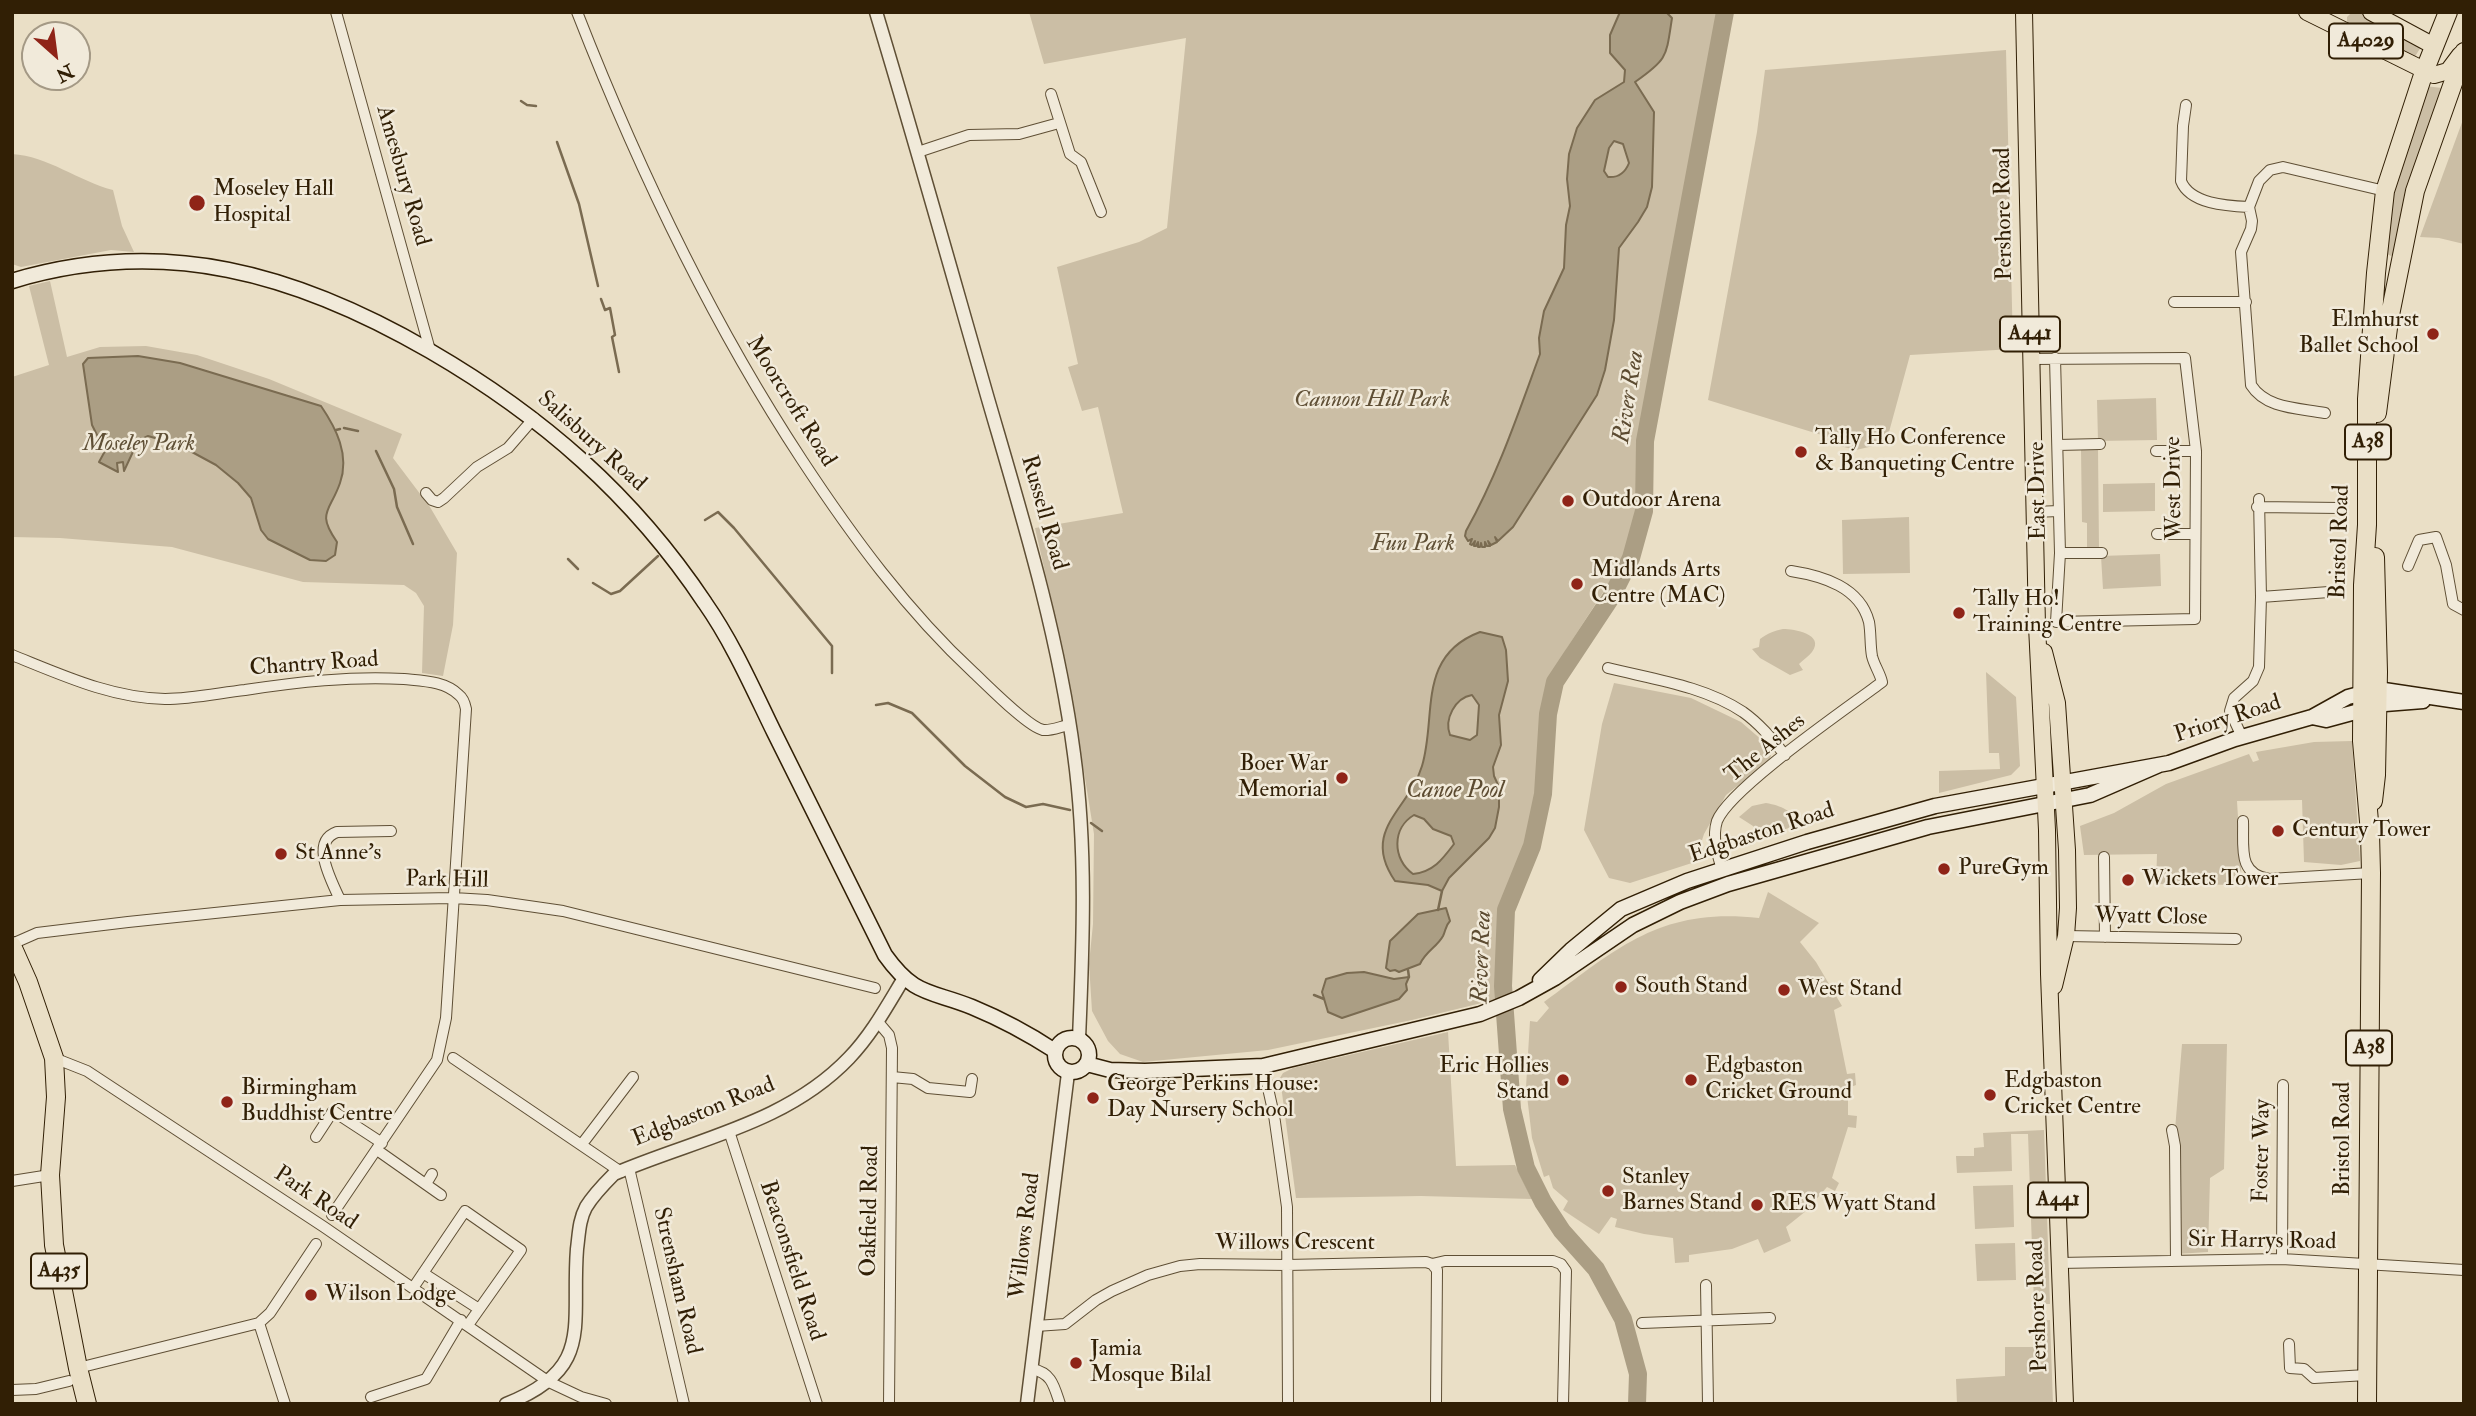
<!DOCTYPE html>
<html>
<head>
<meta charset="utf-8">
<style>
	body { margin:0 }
	#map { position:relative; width:2476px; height:1416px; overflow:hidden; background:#eadfc6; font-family:"IM FELL Double Pica",serif }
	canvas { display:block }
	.frame { position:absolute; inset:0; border:14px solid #311f05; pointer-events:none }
	.north { position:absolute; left:21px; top:21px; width:70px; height:70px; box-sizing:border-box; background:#f1eada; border:2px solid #a49985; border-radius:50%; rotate:152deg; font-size:19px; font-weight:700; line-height:28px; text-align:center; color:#311f05 }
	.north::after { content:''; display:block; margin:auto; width:24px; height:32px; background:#8f2418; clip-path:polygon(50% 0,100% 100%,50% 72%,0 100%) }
</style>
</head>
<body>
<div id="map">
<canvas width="2476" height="1416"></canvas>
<div class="frame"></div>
<div class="north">N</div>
</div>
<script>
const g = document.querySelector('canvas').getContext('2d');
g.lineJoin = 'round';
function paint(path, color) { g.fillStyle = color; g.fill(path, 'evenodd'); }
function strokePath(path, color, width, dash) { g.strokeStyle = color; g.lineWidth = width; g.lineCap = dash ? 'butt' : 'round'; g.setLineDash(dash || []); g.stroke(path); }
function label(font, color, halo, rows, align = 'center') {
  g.font = font + ' "IM FELL Double Pica",serif'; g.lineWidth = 5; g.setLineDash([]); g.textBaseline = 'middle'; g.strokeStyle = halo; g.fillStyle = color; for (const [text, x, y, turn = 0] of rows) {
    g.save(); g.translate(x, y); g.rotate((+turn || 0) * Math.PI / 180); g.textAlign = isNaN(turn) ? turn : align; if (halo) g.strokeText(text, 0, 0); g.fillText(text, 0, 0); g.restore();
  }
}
const green = new Path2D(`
	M1029,12h689l-79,430 -2,73 -11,42 -59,91 -20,45 -3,46 -16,104 -27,68 -3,88 -86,21 -144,30 -125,12 -23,-8 -12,-13 -16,-30 -3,-47 4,-40 1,-90 -26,-161 -33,-145 88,-15 -25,-106 -16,4 -14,-44 10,-3 -21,-97 82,-25 28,-14 19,-190 -142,26z
	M2352,12h11l56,32 2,3 -7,11 -67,-31v-10z
	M2006,50l7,299 -103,6 -24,88 -30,7 -16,-4 1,-5 -133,-41 49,-268 8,-62z
	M2425,86l17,2 -30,90 -17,76 -4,2 -6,-3 8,-66z
	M2464,117v127l-25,-6 -19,-1z
	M12,154c36,2 66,27 101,36l9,36 12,26 -23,-2 -90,17 -9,-3z
	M50,281l17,76 33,-10 46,-1 51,9 72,24 133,55 -9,24 37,49 27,46 -4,72 -10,51 -21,-3 2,-67 -8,-13 -12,-8 -101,-3 -131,-35 -112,-9 -48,-1v-160l37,-12 -20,-79z
	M2156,398l1,42 -59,1 -1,-41z
	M2081,449h17l1,100h-12v-26l-5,-1z
	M2155,483v28l-52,1v-28z
	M1909,517l1,56 -67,1 -1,-54z
	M2160,554l1,32 -58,3 -2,-33z
	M1783,629c11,0 42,5 29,23 -3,4 -9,8 -13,12l4,6 -13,5 -30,-17 -8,-9 7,-2 1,-8c8,-6 14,-8 23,-10z
	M1986,672l30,25 4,69 -9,9 -72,18v-22l61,-2 -1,-16h-10z
	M1614,683l77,15 50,24 29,25 1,9 -3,6 -42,33 -22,39 -9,28 -65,21 -21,-5 -25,-48 18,-106z
	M2352,741l8,120 -19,4 -37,-3 -2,-62 -65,1 5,84 -86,-1 1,-30 -73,1 -4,-29 34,-13 52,-29 83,-30 4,8 6,-2 -3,-8 58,-10z
	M1766,803c16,3 25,7 34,21l-40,14 -7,-12 -14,-9 13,-11z
	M1768,892l51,31 -19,19 16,20 26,44 -8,4 13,64 8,-1 1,12 -8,3v27l9,1 -1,12 -8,-1 -16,51 7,5 -4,8 -8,-4 -21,24 -20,16 5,14 -27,12 -6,-14 -26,10 -43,6v7l-14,1 -2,-25 -29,-4 -29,-7 2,-8 -6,-2 -12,17 -36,-24 5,-9 -15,-13 -4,-13 -5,2 -12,-39 -6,-51 4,-66 7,1 12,-14 -5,-6c74,-54 116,-95 215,-84z
	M1448,1032l8,134 59,-1 17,34 -111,-3 -125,2 -16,-120 3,-5 10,-5z
	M2182,1044h45l-3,125 -14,9 -2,74 -32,2 -1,-124z
	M2044,1130l6,174h-16l-6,-170h-17l1,37 -55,2 -1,-17h18v-8l10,-1 -1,-14z
	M2013,1185l1,42 -39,2 -2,-43z
	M2015,1243l1,37 -39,1 -2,-37z
	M2050,1320l3,84h-96l-1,-25 49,-3v-29h34l-1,-26z`);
const water = new Path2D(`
	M1620,12h46l6,6c-6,39 -4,41 -37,64l19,30 -2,75 -5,20 -9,15 -19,26 -5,72 -9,50 -8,25 -84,132 -15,14 -3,-4 2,5 -6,3 -3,-4 2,5h-3l-2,-4v5h-3l-1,-4 -1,4h-2v-5l-2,4h-2l1,-5 -3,4 -2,-1 2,-5 -4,2 -3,-5 1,-5c32,-57 52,-117 74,-177l-1,-16 5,-27 20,-43 2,-43 4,-19 -3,-27 2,-25 8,-26 18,-28 29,-18 1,-12 -15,-17v-18zM1614,141l9,3 6,19c-4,10 -10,15 -21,14l-4,-6 5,-23z
	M138,356l42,7 141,43c15,22 29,49 19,77 -10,29 -24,29 -3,59l-2,13 -9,6 -16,-1 -42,-21 -7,-9 -10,-32 -13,-15 -22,-18 -37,-20 -31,-9 -10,5 -14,30 -1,-9 -6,1 1,9 -19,-10 6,-11 -13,-26 -9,-61 5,-6z
	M1480,632l22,5 4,13 2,31 -9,34 2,30 -8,22 1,9 5,11v20l-4,21 -6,10 -40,40 -7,13 -14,-6 -33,-4c-35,-51 14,-71 27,-115 15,-49 -6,-110 58,-134zM1472,695l7,10 -2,30 -7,5 -20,-5c-6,-16 5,-37 22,-40zM1414,815l10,4 9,10 18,7 3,8c-12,16 -21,28 -41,30 -21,-15 -21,-46 1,-59z
	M1446,908l4,13c-5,5 -4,9 -7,15 -6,11 -17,15 -23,28l-21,8 -4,-2 -5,1 -4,-3 4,-27 28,-27z
	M1364,972l30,7 15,-2 -3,7 1,6 -8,9 -57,19 -14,-6 -6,-20 4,-13 21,-6z`);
const stream = new Path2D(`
	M521,101l6,4 9,1
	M557,142l22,62 19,82
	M601,299l4,11 5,-2 5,27 -3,2 7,35
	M344,428l14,3
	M336,430l4,-1
	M376,451l18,38 3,18 16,37
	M705,520l13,-8 16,16 98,118v27
	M568,559l10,10
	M593,583l18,11 9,-3 38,-35
	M876,705l12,-2 24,10 53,53 40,31 21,10 17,-3 27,6
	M1091,823l11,8
	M1438,910l4,-19
	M1408,970l1,7
	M1314,995l10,4`);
const river = new Path2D(`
	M1637,1404l1,-30 -15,-55 -27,-50 -34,-38 -19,-29 -17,-34 -14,-59 -9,-123 3,-76 26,-64 11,-52 5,-80 7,-32 57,-86 19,-38 13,-47 1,-70 80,-429`);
const minor = new Path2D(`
	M336,12l94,338
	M577,12c61,156 133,308 225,448 50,76 105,151 172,213 13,12 54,54 69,57 8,1 19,-4 26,-5
	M1051,94l19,60 11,8 20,50
	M2186,105l-3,21 -2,55c9,23 46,25 68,26
	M918,152l51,-17 50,-1 40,-11
	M2174,302h72
	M2031,359l154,-1 11,93 -1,168 -139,3 4,-69 -5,-195
	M2325,413c-26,-5 -59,-4 -74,-28l-10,-133 10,-23 1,-8 -3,-14 10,-26 11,-11 13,-3 102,24
	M2058,445l42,-1
	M2156,451h40
	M426,493l6,7 6,2 6,-4 33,-31 31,-19 26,-30
	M2257,507l83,1
	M2034,512l25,-1
	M2157,534h38
	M2060,553h42
	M2408,566l11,-26 17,-3 10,28 7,39 11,6
	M2261,597l68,-5
	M12,655c50,20 99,43 153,44 27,0 54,-6 80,-9 53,-8 105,-14 159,-11 19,2 41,2 55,16 4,3 6,9 7,14l-20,309 -9,42 -105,155
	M1608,668c44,11 96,18 135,44 17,12 29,27 42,43
	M2242,737l-12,-26 4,-13 19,-17 6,-14 2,-70 -2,-98
	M2243,821c1,26 -6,53 26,58l102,-6
	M2104,857l1,80
	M1722,869c-5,-15 -10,-32 -5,-48 13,-33 132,-114 165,-139 -2,-9 -8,-17 -10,-26 -2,-11 -1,-23 -3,-34 -9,-35 -46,-46 -78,-51
	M340,900c-8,-19 -31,-58 -3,-68l54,-1
	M2066,936l170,3
	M12,944l25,-11 91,-11 212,-22 113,-2 34,2 76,11 312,77
	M878,1022l11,13 3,13 -3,356
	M54,1058l33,13 237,156 225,155 32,15 25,7
	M453,1058l168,114
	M1263,1066l11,49 13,92 1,197
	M892,1077l21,2 15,9 42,4 2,-13
	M2172,1130l3,16 1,114
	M729,1131l88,273
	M316,1137l17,-26 49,32
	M582,1144l51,-67
	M377,1150l64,45
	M629,1168l55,236
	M12,1181l38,-6
	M426,1184l6,-10
	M2282,1259l1,-174
	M2059,1263l223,-4 182,11
	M1432,1264l5,6 -1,134
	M423,1273l56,36
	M1706,1285l2,119
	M413,1288l52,-77 56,39 -53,75
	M259,1323l26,81
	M1642,1323l128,-5
	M1036,1326l29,-2 31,-24 16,-9 36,-16 32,-9 20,-2 87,1 139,-3 6,2 13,-3h108l8,3 5,7 -3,133
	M2289,1344l1,24 14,1 10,9 53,-3
	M78,1368l181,-45 11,-10 46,-69
	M1032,1369c20,4 22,17 28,35
	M12,1390l24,-1 33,-8
	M371,1397l55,-18 35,-59`);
const tertiary = new Path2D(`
	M876,12c39,129 75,258 112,387 34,117 70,233 86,355 13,94 9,191 5,285
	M506,1404c89,-35 65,-78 71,-155 2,-15 2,-29 9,-42 8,-13 18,-23 28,-33 81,-35 172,-50 235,-116 23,-24 38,-52 55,-80
	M1027,1404l41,-331`);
const secondary = new Path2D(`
	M12,281c152,-46 285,-7 418,70 112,65 203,144 275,252 28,40 48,86 69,129 37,74 74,149 111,223 30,42 45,35 87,52 29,12 57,27 83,44
	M2312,717l14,3 59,-16 38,-3
	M1540,980l31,-30 50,-41 66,-28 120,-39 128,-36 234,-43 66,-24 77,-22 36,-20 15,-4 21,-3 80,12
	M1055 1055a17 17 0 1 1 34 0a17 17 0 1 1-34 0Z
	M1087,1064l23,6 35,1 118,-5 217,-52 39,-16 36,-20 78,-53 47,-23 48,-18 200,-57 162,-32 69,-30`);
const primary = new Path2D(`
	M2024,12l13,614 10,204 2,144 16,430
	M2307,12l127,63 14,-4 12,-16
	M2371,12l63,34
	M2044,652l13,51 10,147 1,58 -2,28 -12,50`);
const trunk = new Path2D(`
	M2377,413l12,-93 26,-129 49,-139
	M2373,801l3,-26 2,-103 -3,-115
	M12,946l16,36 26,76 2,39 -6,78 4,70 24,123 9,36
	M2367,1404l4,-531 -1,-40 -8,-92 1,-156 4,-60v-126l9,-126 9,-82 39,-119 24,-60`);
const markers = [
	[197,203,9,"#8f2418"],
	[2433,334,7,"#8f2418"],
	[1801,452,7,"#8f2418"],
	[1568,501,7,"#8f2418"],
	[1577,584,7,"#8f2418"],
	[1959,613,7,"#8f2418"],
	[1342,778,7,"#8f2418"],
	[2278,831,7,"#8f2418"],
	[281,854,7,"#8f2418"],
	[1944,869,7,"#8f2418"],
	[2128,880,7,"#8f2418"],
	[1621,987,7,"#8f2418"],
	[1784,990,7,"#8f2418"],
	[1563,1080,7,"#8f2418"],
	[1691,1080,7,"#8f2418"],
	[1990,1095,7,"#8f2418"],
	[1093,1098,7,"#8f2418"],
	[227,1102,7,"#8f2418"],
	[1608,1191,7,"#8f2418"],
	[1757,1205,7,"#8f2418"],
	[311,1295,7,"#8f2418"],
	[1076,1363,7,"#8f2418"]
];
const shields = [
	[2366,41,74],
	[2030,334,60],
	[2368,442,46],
	[2369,1048,46],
	[2058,1200,60],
	[59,1271,56]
];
const shieldNames = [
	["A4029",2366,41],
	["A441",2030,334],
	["A38",2368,442],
	["A38",2369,1048],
	["A441",2058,1200],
	["A435",59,1271]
];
const streetNames = [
	["Amesbury Road",402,176,74],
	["Pershore Road",2005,214,-91],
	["Moorcroft Road",790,402,58],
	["Salisbury Road",591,442,42],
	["West Drive",2175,488,-91],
	["East Drive",2039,491,-91],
	["Russell Road",1043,513,74],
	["Bristol Road",2341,542,-88],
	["Chantry Road",314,665,-4],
	["Priory Road",2228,720,-18],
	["The Ashes",1766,749,-39],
	["Edgbaston Road",1762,834,-18],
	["Park Hill",447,881,1],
	["Wyatt Close",2151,918,1],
	["Edgbaston Road",704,1113,-22],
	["Bristol Road",2344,1139,-90],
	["Foster Way",2263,1151,-89],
	["Park Road",315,1199,34],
	["Oakfield Road",871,1211,-89],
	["Willows Road",1026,1236,-83],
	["Sir Harrys Road",2262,1242,1],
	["Willows Crescent",1295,1244],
	["Beaconsfield Road",791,1261,72],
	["Strensham Road",676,1281,77],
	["Pershore Road",2039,1306,-92]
];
const poiNames = [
	["Moseley Hall",213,190],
	["Hospital",213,216],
	["Elmhurst",2419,321,"right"],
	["Ballet School",2419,347,"right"],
	["Tally Ho Conference",1815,439],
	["& Banqueting Centre",1815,465],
	["Outdoor Arena",1582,501],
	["Midlands Arts",1591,571],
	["Centre (MAC)",1591,597],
	["Tally Ho!",1973,600],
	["Training Centre",1973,626],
	["Boer War",1328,765,"right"],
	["Memorial",1328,791,"right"],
	["Century Tower",2292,831],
	["St Anne's",295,854],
	["PureGym",1958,869],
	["Wickets Tower",2142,880],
	["South Stand",1635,987],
	["West Stand",1798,990],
	["Eric Hollies",1549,1067,"right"],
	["Stand",1549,1093,"right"],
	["Edgbaston",1705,1067],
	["Cricket Ground",1705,1093],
	["Edgbaston",2004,1082],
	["Cricket Centre",2004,1108],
	["George Perkins House:",1107,1085],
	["Day Nursery School",1107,1111],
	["Birmingham",241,1089],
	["Buddhist Centre",241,1115],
	["Stanley",1622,1178],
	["Barnes Stand",1622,1204],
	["RES Wyatt Stand",1771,1205],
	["Wilson Lodge",325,1295],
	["Jamia",1090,1350],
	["Mosque Bilal",1090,1376]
];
const parkNames = [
	["Cannon Hill Park",1372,401],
	["Moseley Park",139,445],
	["Fun Park",1413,545]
];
const waterNames = [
	["River Rea",1630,397,-81],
	["Canoe Pool",1455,792],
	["River Rea",1483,957,-88]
];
paint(green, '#cbbea5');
paint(water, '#ab9e84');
strokePath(water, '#7a6b51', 2);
strokePath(stream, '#7a6b51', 2.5);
strokePath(river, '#ab9e84', 18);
strokePath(minor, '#5f4f35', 12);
strokePath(tertiary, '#5f4f35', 15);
strokePath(secondary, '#311f05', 17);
strokePath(primary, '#311f05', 18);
strokePath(trunk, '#311f05', 20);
strokePath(minor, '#f1eada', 10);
strokePath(tertiary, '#f1eada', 12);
strokePath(secondary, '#f1eada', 14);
strokePath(primary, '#eadfc6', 16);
strokePath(trunk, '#eadfc6', 18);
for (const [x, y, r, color] of markers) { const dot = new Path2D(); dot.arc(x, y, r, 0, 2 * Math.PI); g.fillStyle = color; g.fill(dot); strokePath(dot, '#f1eada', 2.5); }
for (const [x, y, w] of shields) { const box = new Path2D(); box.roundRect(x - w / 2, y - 17.5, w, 35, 5); g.fillStyle = '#f1eada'; g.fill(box); strokePath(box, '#311f05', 2); }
label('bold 21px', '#311f05', null, shieldNames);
label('23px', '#311f05', '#f1eada', streetNames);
label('23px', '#311f05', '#f1eada', poiNames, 'left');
label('italic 23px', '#5f4f35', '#f1eada', parkNames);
label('italic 24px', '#5c4b31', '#f1eada', waterNames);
</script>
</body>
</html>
